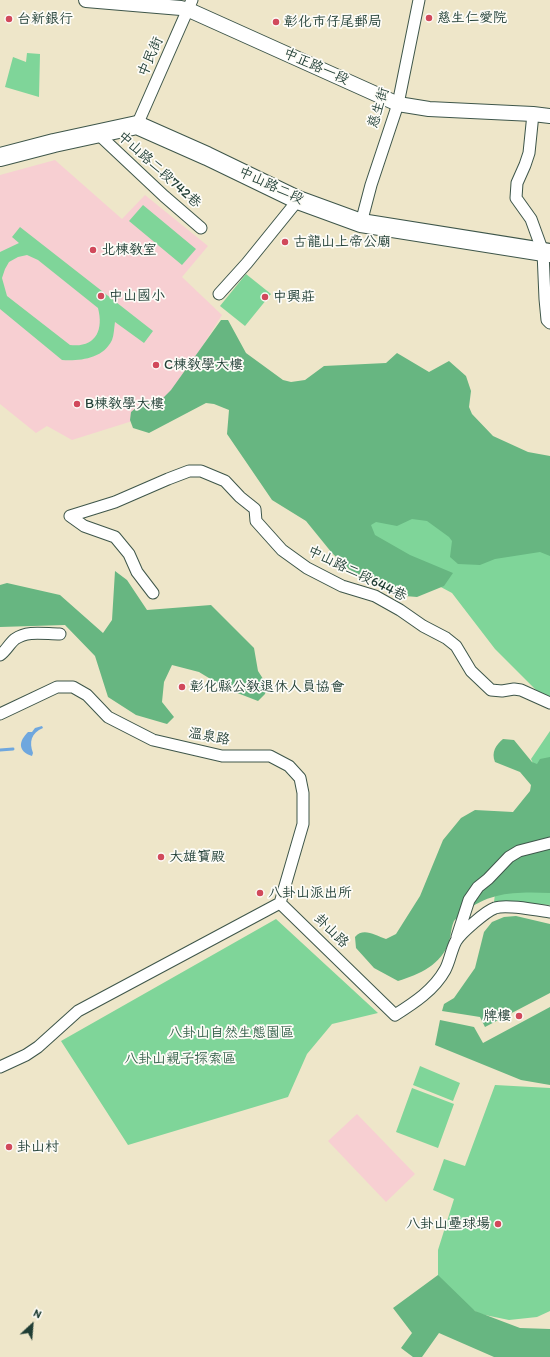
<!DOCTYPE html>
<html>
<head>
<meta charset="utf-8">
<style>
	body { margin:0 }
	#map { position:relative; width:550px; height:1357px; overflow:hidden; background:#eee6c9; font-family:Itim,sans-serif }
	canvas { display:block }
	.north { position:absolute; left:12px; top:1305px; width:40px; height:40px; -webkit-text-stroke:3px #fdfcf7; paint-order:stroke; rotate:26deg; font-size:11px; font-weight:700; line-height:16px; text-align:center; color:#1f3d34 }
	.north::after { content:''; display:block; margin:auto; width:14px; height:18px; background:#1f3d34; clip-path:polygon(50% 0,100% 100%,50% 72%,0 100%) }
</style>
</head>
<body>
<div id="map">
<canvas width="550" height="1357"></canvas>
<div class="north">N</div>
</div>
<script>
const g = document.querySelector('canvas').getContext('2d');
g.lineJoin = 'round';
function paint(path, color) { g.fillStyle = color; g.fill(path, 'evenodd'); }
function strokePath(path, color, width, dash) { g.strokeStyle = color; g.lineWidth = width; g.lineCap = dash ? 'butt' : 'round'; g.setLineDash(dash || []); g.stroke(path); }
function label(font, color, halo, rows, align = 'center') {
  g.font = font + ' Itim,"LXGW WenKai TC",sans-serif'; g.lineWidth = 3.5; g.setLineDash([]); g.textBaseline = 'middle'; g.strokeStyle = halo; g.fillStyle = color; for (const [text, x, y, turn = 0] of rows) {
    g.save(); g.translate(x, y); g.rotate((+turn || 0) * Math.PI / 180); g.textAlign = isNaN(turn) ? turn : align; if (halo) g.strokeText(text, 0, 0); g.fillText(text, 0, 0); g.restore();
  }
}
const built = new Path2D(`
	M55,160l67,59 23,-24 63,51 -26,31 40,38 -61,97 -89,28 -25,-14 -11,7 -36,-29v-229z
	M357,1114l58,60 -29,28 -58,-61z`);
const green = new Path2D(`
	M27,53l13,1 -1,43 -34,-10 8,-30 13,5z
	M143,205l53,44 -14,16 -53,-44z
	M20,227l133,104 -9,12 -29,-21c-1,6 -1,13 -3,18 -9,19 -32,21 -50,20l-62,-51v-57l19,-9 -7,-6zM27,255l11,5 60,48c6,23 -3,40 -28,37l-63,-49 -5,-18 3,-9 4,-7 9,-5z
	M246,274l25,20 -26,32 -25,-20z
	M366,485l184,54v169l-11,-15 -44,-44 -43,-56 -99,-53z
	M550,731v70l-19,-42z
	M550,851v54l-56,-3 3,-25z
	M276,919l102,94 -46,11 -25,30 -19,43 -160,48 -67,-104z
	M420,1066l40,17 -7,18 -40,-16z
	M495,1085l55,3v223l-13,6 -28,3 -29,-6 -23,-13 -19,-25v-26l16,-51 -21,-9 11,-31 21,7z
	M412,1088l42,16 -16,44 -42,-16z`);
const forest = new Path2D(`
	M221,320h7l18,33 37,27 8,2 14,-2 19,-14 62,-3 11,-10 32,19 20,-11 17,15 5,15 -2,16 3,7 21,22 35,16 22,4v100l-10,-4 -45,7 -15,6 -22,-1 -8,-7 2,-16 -3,-4 -22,-16 -15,-2 -15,7 -21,-4 -5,3 4,10 35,20 43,18 -9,13 -27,11 -24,-2 -43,-25 -18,-17 -26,-32 -34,-21 -45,-66 2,-24 -15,-6 -8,-1 -57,30 -16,-5 -3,-8 1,-8 6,-5 23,-6 11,-11z
	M115,571l12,9 20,30 64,-5 43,43 4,23 9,14 -2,9 -7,7 -31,-12 -28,-17 -27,-7 -8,17 -2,20 12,15 -7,7 -31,-9 -28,-18 -13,-41 -30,-31 -65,2v-42l7,-2 53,12 43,38 9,-13z
	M503,739l11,1 18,22 5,2 3,-5 10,-2v136c-31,-1 -61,-2 -86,20 -3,3 -8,5 -10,8 -3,6 -3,15 -5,21 -8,23 -29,32 -51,39l-24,-13 -18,-20 -1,-11c8,-10 20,-2 31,2l10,-5 24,-38 23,-56 18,-22 14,-8 38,2 17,-21 1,-6 -11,-13 -25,-10c-4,-10 1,-17 8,-23z
	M516,916l34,8v69l-65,34 -5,-10 -38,-6 2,-7 10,-6 21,-30 9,-36 8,-10 12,-5z
	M550,1007v78l-29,-5 -86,-35 5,-25 34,7 9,16z
	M438,1275l37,36 45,17 30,1v28h-56l-55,-24 -17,24h-9l-12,-9 11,-15 -19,-25z`);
const water = new Path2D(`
	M42,726l1,2c-12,5 -14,14 -10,25l-1,3c-15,-5 -13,-15 -4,-24h4l3,-4z`);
const stream = new Path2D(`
	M0,750l13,-1`);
const minor = new Path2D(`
	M533,114l-4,39 -4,12 -8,18 -1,15 15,21 12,33 2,47 2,21 3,3
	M137,125l55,-125
	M97,133l67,63 37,32
	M361,223l10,-38 27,-81 21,-104
	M219,294l28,-31 51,-63
	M70,516l45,-14 53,-23 21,-8h12l24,10 15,16 15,12 1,12 26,29 25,18 35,18 33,10 25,14 23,16 23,12 10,8 15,25 20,19 11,1 12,-2 7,1 29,13
	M70,516l14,10 31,11 14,17 8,18 16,21
	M0,655c6,-4 9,-11 15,-16 13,-9 29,-5 45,-5
	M0,714l57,-27h16l14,8 21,22 45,23 69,16h48l19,10 11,12 3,15v31l-23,79
	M457,937l12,-37 9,-13 10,-8 21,-22 10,-6 31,-8
	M0,1067l26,-12 12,-8 40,-36 202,-108 115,112c19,-12 39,-25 50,-45 5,-9 6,-20 11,-29 5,-8 30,-30 39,-33 11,-4 42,2 55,4`);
const tertiary = new Path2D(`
	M86,0l95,8 8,2 209,94 31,5 104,5 17,2`);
const primary = new Path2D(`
	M0,157l54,-14 83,-18 70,31 91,44 63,23 189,30`);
const markers = [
	[429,18,4,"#d1495b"],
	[9,19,4,"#d1495b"],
	[276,22,4,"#d1495b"],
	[285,242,4,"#d1495b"],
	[93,250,4,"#d1495b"],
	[101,296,4,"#d1495b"],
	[265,297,4,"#d1495b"],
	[156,365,4,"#d1495b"],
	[77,404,4,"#d1495b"],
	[182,687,4,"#d1495b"],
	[161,857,4,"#d1495b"],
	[260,893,4,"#d1495b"],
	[519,1016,4,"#d1495b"],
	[9,1147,4,"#d1495b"],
	[498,1224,4,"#d1495b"]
];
const poiNames = [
	["慈生仁愛院",437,18],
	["台新銀行",17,19],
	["彰化市仔尾郵局",284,22],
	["古龍山上帝公廟",293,242],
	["北棟教室",101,250],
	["中山國小",109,296],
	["中興莊",273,297],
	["C棟教學大樓",164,365],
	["B棟教學大樓",85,404],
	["彰化縣公教退休人員協會",190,687],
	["大雄寶殿",169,857],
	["八卦山派出所",268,893],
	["牌樓",511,1016,"right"],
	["卦山村",17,1147],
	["八卦山壘球場",490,1224,"right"]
];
const streetNames = [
	["中民街",151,57,-66],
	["中正路一段",316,67,24],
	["慈生街",379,108,-73],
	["中山路二段742巷",159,170,42],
	["中山路二段",271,186,25],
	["中山路二段644巷",357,574,26],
	["溫泉路",209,737,10],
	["卦山路",331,931,44]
];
const parkNames = [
	["八卦山自然生態園區",231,1033],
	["八卦山親子探索區",180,1059]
];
paint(built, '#f7cfd2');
paint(green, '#7fd599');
paint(forest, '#67b681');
paint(water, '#6fa7de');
strokePath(stream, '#6fa7de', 3);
strokePath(minor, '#3e564a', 13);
strokePath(tertiary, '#3e564a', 16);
strokePath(primary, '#3e564a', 20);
strokePath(minor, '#fff', 11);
strokePath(tertiary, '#fff', 14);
strokePath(primary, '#fff', 18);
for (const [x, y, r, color] of markers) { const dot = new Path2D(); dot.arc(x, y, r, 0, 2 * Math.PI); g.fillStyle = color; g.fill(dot); strokePath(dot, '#fdfcf7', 1.5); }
label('14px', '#1f3d34', '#fdfcf7', poiNames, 'left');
label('14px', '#1f3d34', '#fdfcf7', streetNames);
label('14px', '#37634d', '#fdfcf7', parkNames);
</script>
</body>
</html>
